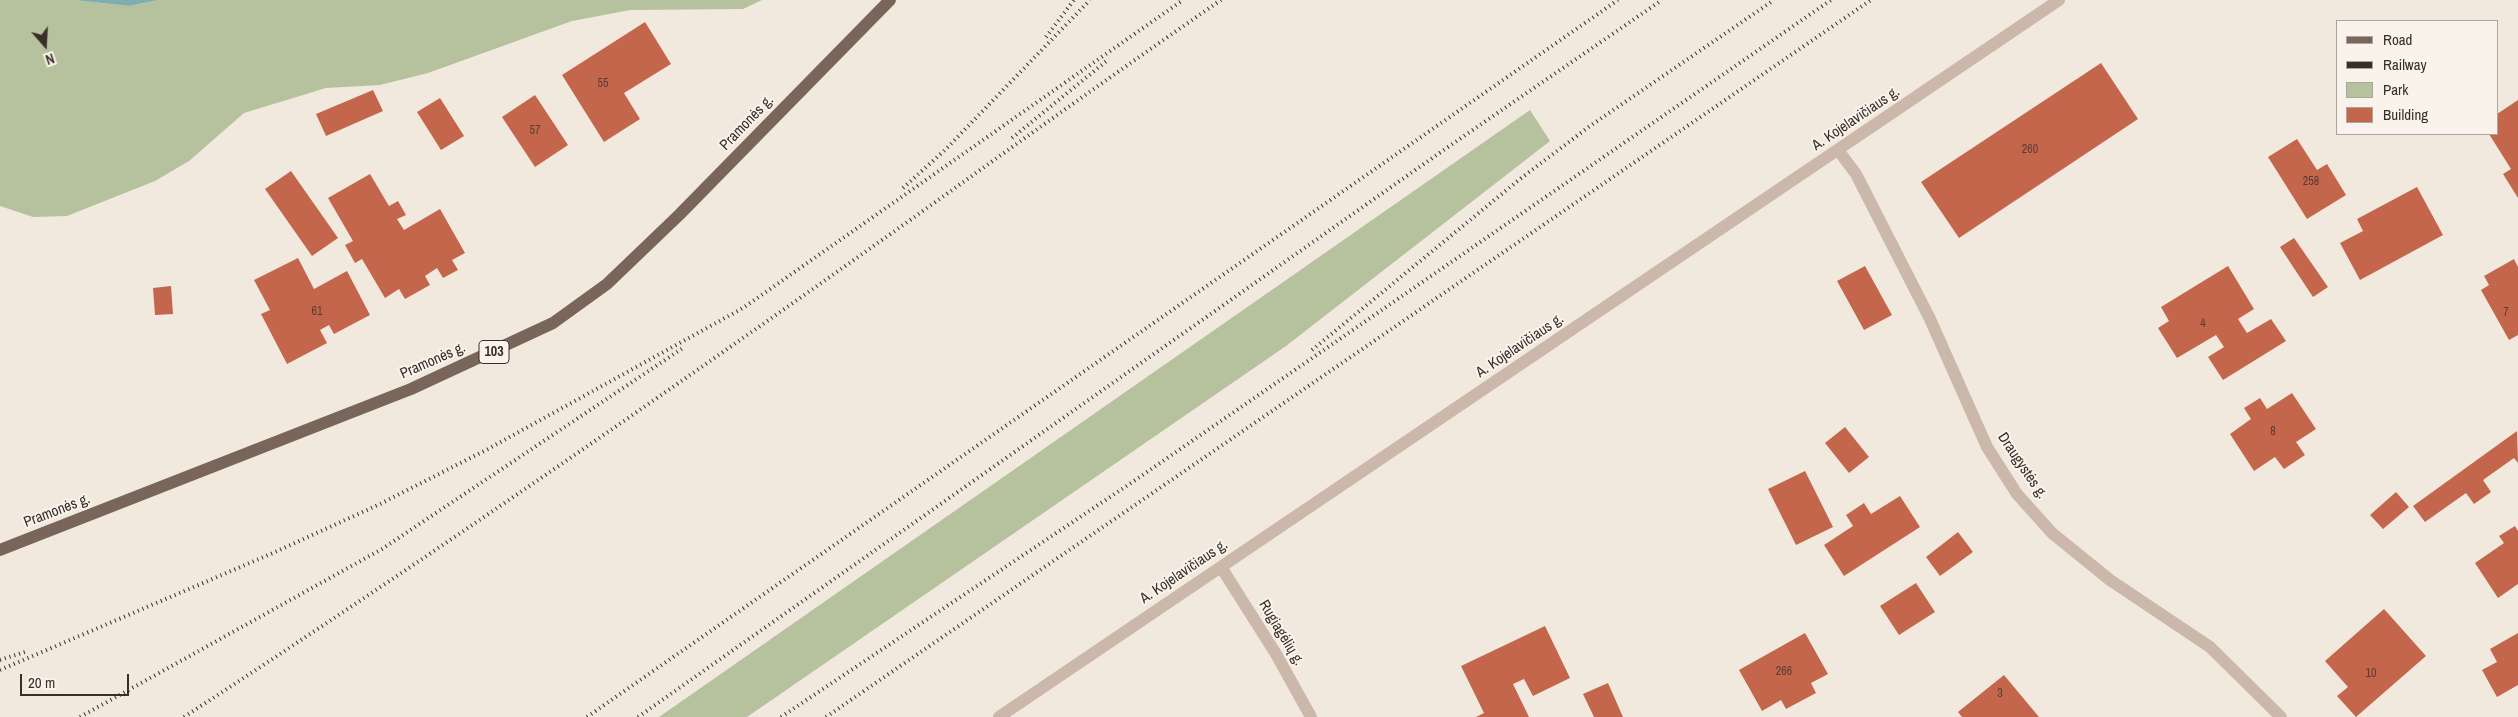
<!DOCTYPE html>
<html>
<head>
<meta charset="utf-8">
<style>
	body { margin:0 }
	#map { position:relative; width:2518px; height:717px; overflow:hidden; background:#f2e9de; font-family:"Archivo Narrow",sans-serif }
	canvas { display:block }
	.legend { position:absolute; left:2336px; top:20px; width:162px; height:115px; box-sizing:border-box; background:#faf3eb; border:1px solid #aca49e; margin:0; padding:6px 9px; list-style:none; font-size:15px; color:#382e2a }
	.legend li { display:flex; align-items:center; gap:10px; height:25px }
	.legend b { width:25px; border:1px solid #aca49e }
	.north { position:absolute; left:20px; top:20px; width:50px; height:50px; -webkit-text-stroke:4px #faf3eb; paint-order:stroke; rotate:161deg; font-size:14px; font-weight:700; line-height:20px; text-align:center; color:#382e2a }
	.north::after { content:''; display:block; margin:auto; width:18px; height:22px; background:#382e2a; clip-path:polygon(50% 0,100% 100%,50% 72%,0 100%) }
	.scale { position:absolute; left:20px; top:674px; width:109px; height:22px; box-sizing:border-box; border:2px solid #382e2a; border-top:0; padding-left:6px; font-size:15px; line-height:18px; white-space:nowrap; color:#382e2a; -webkit-text-stroke:4px #faf3eb; paint-order:stroke }
</style>
</head>
<body>
<div id="map">
<canvas width="2518" height="717"></canvas>
<ul class="legend">
<li><b style="height:6px;background:#7a655b"></b>Road</li>
<li><b style="height:6px;background:#382e2a"></b>Railway</li>
<li><b style="height:14px;background:#b6c19e"></b>Park</li>
<li><b style="height:14px;background:#c4664b"></b>Building</li>
</ul>
<div class="north">N</div>
<div class="scale">20 m</div>
</div>
<script>
const g = document.querySelector('canvas').getContext('2d');
g.lineJoin = 'round';
function paint(path, color) { g.fillStyle = color; g.fill(path, 'evenodd'); }
function strokePath(path, color, width, dash) { g.strokeStyle = color; g.lineWidth = width; g.lineCap = dash ? 'butt' : 'round'; g.setLineDash(dash || []); g.stroke(path); }
function label(font, color, halo, rows, align = 'center') {
  g.font = font + ' "Archivo Narrow",sans-serif'; g.lineWidth = 4; g.setLineDash([]); g.textBaseline = 'middle'; g.strokeStyle = halo; g.fillStyle = color; for (const [text, x, y, turn = 0] of rows) {
    g.save(); g.translate(x, y); g.rotate((+turn || 0) * Math.PI / 180); g.textAlign = isNaN(turn) ? turn : align; if (halo) g.strokeText(text, 0, 0); g.fillText(text, 0, 0); g.restore();
  }
}
const green = new Path2D(`
	M0,0h74l55,6 30,-6h603l-19,9 -113,1 -58,11 -144,52 -48,12 -54,3 -82,25 -55,48 -34,20 -88,35 -34,1 -33,-11z
	M1530,110l20,31 -264,205 -539,371h-88z`);
const water = new Path2D(`
	M74,0h85l-30,6z`);
const building = new Path2D(`
	M645,22l26,42 -47,29 16,26 -36,23 -42,-67z
	M2101,63l37,56 -179,119 -38,-56z
	M373,90l10,21 -57,25 -10,-22z
	M535,95l33,50 -33,22 -33,-50z
	M440,98l24,38 -23,14 -24,-38z
	M2518,100v98l-15,-24 8,-5 -22,-35h8v-20z
	M2297,139l20,31 10,-6 19,31 -39,24 -39,-62z
	M291,171l47,67 -26,18 -47,-67z
	M370,174l19,32 9,-5 8,14 -9,4 7,11 36,-21 25,44 -13,7 6,10 -15,8 -6,-10 -12,8 5,9 -25,14 -6,-10 -14,9 -23,-39 -7,4 -10,-18 8,-4 -25,-43z
	M2417,187l26,48 -83,45 -20,-37 23,-12 -6,-12z
	M2294,238l34,49 -15,10 -33,-50z
	M298,258l16,31 33,-18 23,44 -36,19 -5,-9 -9,5 7,13 -40,21 -26,-50 9,-4 -16,-30z
	M2514,259l4,8v68l-9,5 -28,-50 8,-5 -5,-9z
	M1865,266l27,49 -28,15 -27,-49z
	M2228,266l26,43 -16,10 9,14 24,-14 15,22 -63,39 -15,-23 16,-10 -8,-12 -39,23 -19,-30 11,-7 -8,-14z
	M171,286l2,28 -18,1 -2,-27z
	M2292,393l24,36 -20,13 9,13 -21,14 -9,-12 -21,14 -24,-37 21,-15 -7,-11 16,-10 7,11z
	M1845,427l24,30 -20,16 -24,-30z
	M2517,431l1,32 -4,-5 -31,22 8,12 -17,12 -8,-11 -41,29 -12,-16z
	M1805,471l28,56 -37,18 -28,-56z
	M2396,492l13,15 -26,22 -13,-14z
	M1900,496l20,31 -76,49 -20,-31 29,-19 -7,-11 18,-12 7,11z
	M2515,526l3,5v53l-20,14 -23,-35 29,-20 -5,-7z
	M1958,532l15,20 -33,24 -14,-19z
	M1916,583l19,29 -36,23 -19,-29z
	M2384,609l42,47 -70,61 -19,-21 11,-9 -23,-26z
	M1545,626l25,52 -37,18 -9,-17 -11,5 16,33h-53l8,-4 -23,-47z
	M1805,633l23,41 -17,9 5,10 -30,16 -5,-9 -19,11 -23,-41z
	M2518,633v52l-21,12 -15,-27 15,-8 -7,-13z
	M2004,675l35,42h-77l-4,-5z
	M1608,683l15,34h-29l-11,-23z`);
const minor = new Path2D(`
	M1838,150l18,24 74,145 57,128 30,47 35,39 58,47 100,67 71,70
	M1221,567l55,87 35,63
	M999,717l1060,-717`);
const primary = new Path2D(`
	M0,550l411,-161 142,-66 54,-39 72,-69 211,-215`);
const rail = new Path2D(`
	M1046,37l28,-37
	M1012,138l97,-79
	M903,188l42,-38 145,-150
	M1312,350l208,-171 70,-53 184,-126
	M0,660l28,-9
	M0,670l273,-117 107,-49 108,-55 255,-141 440,-308
	M80,717l302,-168 301,-201
	M184,717c244,-159 484,-325 722,-494 105,-75 209,-150 315,-223
	M587,717l1031,-717
	M638,717l810,-570 214,-147
	M781,717l353,-236 697,-481
	M826,717l1045,-717`);
const numberNames = [
	["55",603,84],
	["57",535,131],
	["260",2030,150],
	["258",2311,182],
	["61",317,312],
	["7",2506,313],
	["4",2203,324],
	["8",2273,432],
	["266",1784,672],
	["10",2371,674],
	["3",2000,694]
];
const shields = [
	[494,352,30]
];
const shieldNames = [
	["103",494,352]
];
const streetNames = [
	["A. Kojelavičiaus g.",1856,119,-34],
	["Pramonės g.",747,123,-46],
	["A. Kojelavičiaus g.",1520,346,-34],
	["Pramonės g.",433,361,-24],
	["Draugystės g.",2022,466,56],
	["Pramonės g.",57,511,-21],
	["A. Kojelavičiaus g.",1184,572,-34],
	["Rugiagėlių g.",1281,633,59]
];
paint(green, '#b6c19e');
paint(water, '#7eaeaf');
paint(building, '#c4664b');
strokePath(minor, '#cbb8aa', 12);
strokePath(primary, '#7a655b', 12);
strokePath(rail, '#382e2a', 4, [1, 4]);
label('12px', '#5b3c32', null, numberNames);
for (const [x, y, w] of shields) { const box = new Path2D(); box.roundRect(x - w / 2, y - 11.5, w, 23, 4); g.fillStyle = '#faf3eb'; g.fill(box); strokePath(box, '#382e2a', 1); }
label('bold 14px', '#382e2a', null, shieldNames);
label('15px', '#382e2a', '#faf3eb', streetNames);
</script>
</body>
</html>
